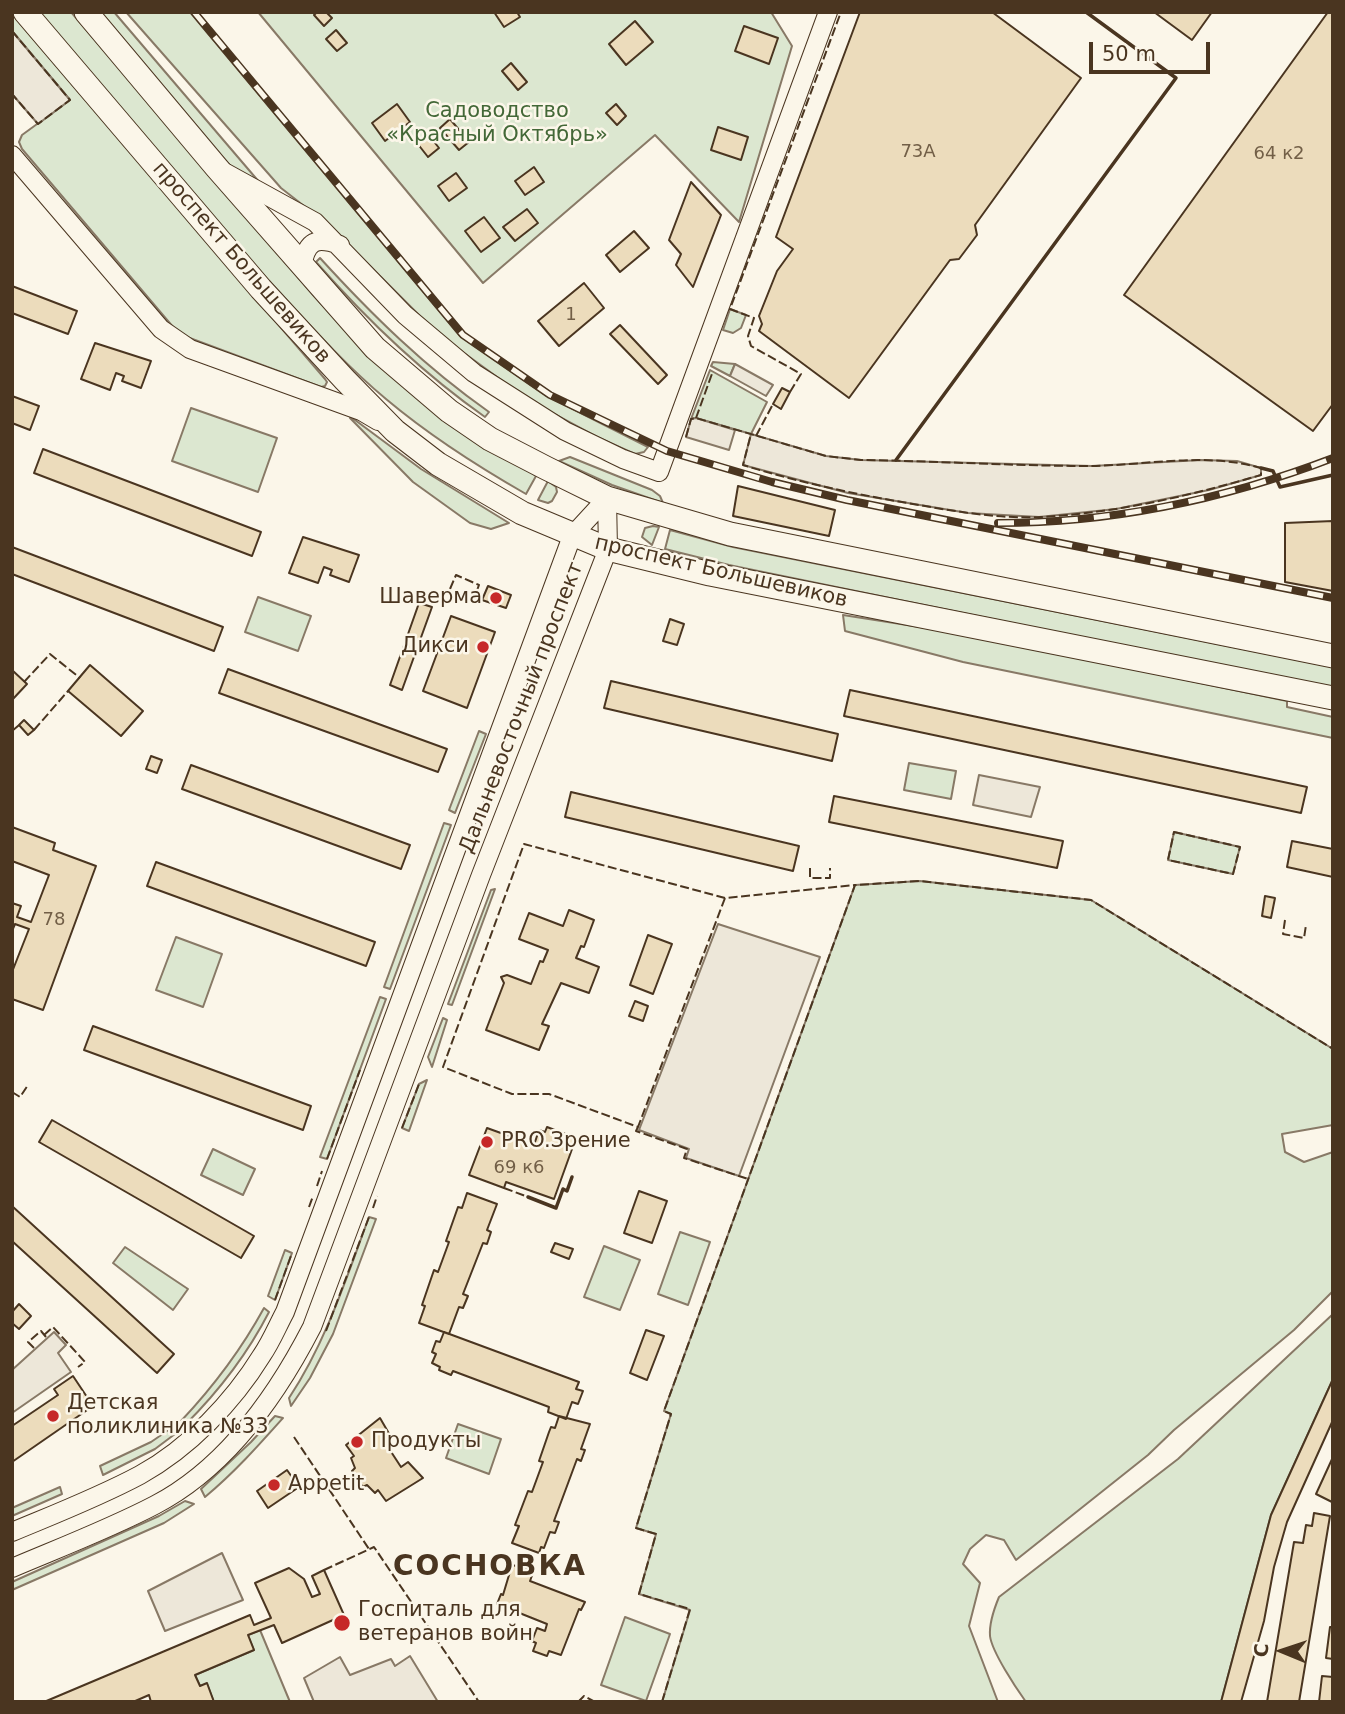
<!DOCTYPE html>
<html>
<head>
<meta charset="utf-8">
<style>
	body { margin:0 }
	#map { position:relative; width:1345px; height:1714px; overflow:hidden; background:#fbf6e9; font-family:"DejaVu Sans",sans-serif }
	canvas { display:block }
	.frame { position:absolute; inset:0; border:14px solid #4a3520; pointer-events:none }
	.north { position:absolute; left:1247px; top:1616px; width:70px; height:70px; -webkit-text-stroke:5px #fbf6e9; paint-order:stroke; rotate:272deg; font-size:19px; font-weight:700; line-height:28px; text-align:center; color:#4a3520 }
	.north::after { content:''; display:block; margin:auto; width:24px; height:32px; background:#4a3520; clip-path:polygon(50% 0,100% 100%,50% 72%,0 100%) }
	.scale { position:absolute; left:1089px; top:42px; width:121px; height:32px; box-sizing:border-box; border:4px solid #4a3520; border-top:0; padding-left:9px; font-size:21px; line-height:24px; white-space:nowrap; color:#4a3520; -webkit-text-stroke:5px #fbf6e9; paint-order:stroke }
</style>
</head>
<body>
<div id="map">
<canvas width="1345" height="1714"></canvas>
<div class="frame"></div>
<div class="north">С</div>
<div class="scale">50 m</div>
</div>
<script>
const g = document.querySelector('canvas').getContext('2d');
g.lineJoin = 'round';
function paint(path, color) { g.fillStyle = color; g.fill(path, 'evenodd'); }
function strokePath(path, color, width, dash) { g.strokeStyle = color; g.lineWidth = width; g.lineCap = dash ? 'butt' : 'round'; g.setLineDash(dash || []); g.stroke(path); }
function label(font, color, halo, rows, align = 'center') {
  g.font = font + ' "DejaVu Sans",sans-serif'; g.lineWidth = 5; g.setLineDash([]); g.textBaseline = 'middle'; g.strokeStyle = halo; g.fillStyle = color; for (const [text, x, y, turn = 0] of rows) {
    g.save(); g.translate(x, y); g.rotate((+turn || 0) * Math.PI / 180); g.textAlign = isNaN(turn) ? turn : align; if (halo) g.strokeText(text, 0, 0); g.fillText(text, 0, 0); g.restore();
  }
}
const green = new Path2D(`
	M39,12h32l243,284 47,51 175,129 -10,18c-49,-28 -96,-58 -140,-95 -42,-35 -79,-77 -116,-117 -79,-87 -154,-179 -231,-270z
	M101,12h13l146,171 -27,-14z
	M126,12h64l270,324 85,59 103,52 -4,5 -9,2 -38,-17 -67,-36 -92,-67 -107,-107 -50,-39z
	M258,12h513l21,34 -53,176 -84,-87 -172,148z
	M12,14l313,365 2,3 -2,4 -4,1 -142,-53 -157,-185 -3,-7 3,-7 48,-35 -58,-69z
	M320,258c52,57 105,109 169,154l-4,5c-64,-45 -118,-97 -169,-155z
	M730,309l16,6 -5,13 -8,5 -10,-3z
	M713,362l22,2 -5,12 -19,-10z
	M710,370l57,32 -16,32 -55,-16 -5,1z
	M191,408l86,30 -19,54 -86,-31z
	M351,417l70,52 88,54 -18,6 -21,-6 -57,-41 -63,-64z
	M570,457l82,33 8,6 3,7 -51,-18 -53,-24z
	M548,481l8,6 1,5 -5,9 -4,2 -10,-3z
	M653,526l6,1 -7,18 -10,-8 3,-9z
	M670,530l63,17 600,120v22l-604,-124 -64,-16z
	M258,597l53,19 -13,35 -53,-19z
	M843,615l128,20 316,66v6l46,10v21l-370,-76 -118,-31z
	M479,731l7,3 -31,79 -6,-3z
	M909,763l47,8 -5,28 -47,-9z
	M444,823l7,2 -61,164 -6,-2z
	M1174,832l66,15 -7,27 -65,-14z
	M920,881l171,19 242,149v76l-51,9 3,18 19,10 29,-10v139l-39,39 -120,100 -26,25 -132,105 -12,-20 -18,-5 -16,14 -7,15 17,19 -11,43 29,76h-336l28,-92 -51,-16 17,-60 -20,-6 35,-114 -7,-3 191,-526z
	M495,889l-43,116 -4,-1 43,-114z
	M176,937l46,17 -19,53 -47,-17z
	M380,997l6,2 -59,160 -7,-2z
	M443,1018l4,2 -15,47 -4,-10z
	M427,1080l-18,51 -7,-3 17,-44z
	M213,1149l42,20 -12,26 -42,-20z
	M369,1217l7,2 -43,115 -23,44 -19,28 -2,-8c37,-56 57,-119 80,-181z
	M680,1232l30,10 -22,63 -30,-11z
	M604,1246l36,14 -20,50 -36,-13z
	M125,1247l63,42 -15,21 -60,-47z
	M285,1250l7,3 -17,47 -7,-4z
	M264,1308l5,4c-22,43 -50,79 -84,113l-4,-4c33,-35 60,-71 83,-113z
	M1333,1314v65l-62,136 -50,187h-195c-10,-14 -34,-50 -36,-66 -1,-13 4,-27 9,-39l179,-138z
	M275,1416l8,2c-25,28 -49,55 -78,79l-4,-8 50,-47z
	M458,1424l43,15 -12,35 -43,-16z
	M170,1429l5,5 -20,15 -52,26 -3,-9 51,-24z
	M60,1487l2,7 -50,22v-8z
	M185,1501l9,3 -30,19 -152,67v-8l147,-66z
	M625,1617l45,17 -24,67 -45,-16z
	M260,1630l30,72h-76l-7,-18 -7,2 -5,-11 59,-25 -6,-15z`);
const parking = new Path2D(`
	M12,31l58,69 -32,24 -26,-30z
	M735,364l38,21 -7,11 -36,-20z
	M696,418l39,12 -6,20 -43,-13 5,-18z
	M751,434l75,22 35,4 231,6 109,-6 36,1 24,7v7l-52,15 -93,19 -77,8 -71,-4 -120,-20 -105,-28z
	M979,775l61,12 -9,30 -58,-12z
	M718,924l102,33 -81,219 -53,-18 3,-9 -50,-19z
	M54,1332l12,13 -8,8 13,19 -59,41v-43z
	M222,1553l21,47 -78,31 -17,-40z
	M410,1656l28,46h-124l-10,-24 36,-21 10,18 41,-16 4,7z`);
const building = new Path2D(`
	M317,12h9l6,6 -8,8 -10,-11z
	M494,12h23l3,5 -16,10z
	M860,12h132l89,66 -106,147 2,10 -18,24 -9,1 -101,138 -90,-67 3,-7 -3,-8 18,-45 16,-22 -17,-12z
	M1154,12h58l-20,28z
	M1328,12h5v392l-20,27 -189,-136z
	M635,21l18,21 -27,23 -17,-21z
	M744,26l34,12 -9,26 -34,-13z
	M336,30l11,13 -10,8 -11,-12z
	M511,63l16,19 -9,8 -16,-19z
	M397,104l13,18 -25,19 -13,-18z
	M616,104l10,12 -9,9 -11,-12z
	M450,119l19,23 -10,8 -19,-22z
	M718,127l30,10 -7,23 -30,-10z
	M428,134l11,14 -11,9 -11,-14z
	M534,167l10,15 -19,13 -10,-14z
	M456,173l11,15 -18,13 -11,-15z
	M691,182l30,33 -28,72 -17,-22 5,-11 -12,-14z
	M527,209l11,14 -23,18 -12,-14z
	M484,217l16,21 -19,14 -16,-21z
	M634,231l15,17 -29,24 -14,-17z
	M584,283l20,25 -45,38 -21,-25z
	M12,286l65,25 -9,23 -56,-21z
	M620,325l47,50 -9,9 -48,-50z
	M95,343l56,18 -10,27 -19,-7 2,-5 -8,-3 -6,17 -29,-11z
	M782,388l8,4 -9,17 -8,-5z
	M12,396l27,10 -9,24 -18,-7z
	M43,449l218,83 -9,24 -218,-83z
	M738,486l97,24 -6,26 -96,-20z
	M1333,521v70l-48,-9v-59z
	M303,537l56,18 -10,27 -19,-7 2,-5 -8,-3 -6,16 -29,-10z
	M12,547l211,80 -9,24 -202,-77z
	M488,586l23,9 -5,13 -24,-8z
	M419,603l13,4 -30,83 -12,-5z
	M451,616l44,16 -28,76 -44,-17z
	M670,619l14,5 -7,21 -14,-4z
	M90,665l53,46 -22,25 -53,-45z
	M228,669l219,80 -9,23 -219,-79z
	M12,670l15,14 -15,16z
	M611,681l227,53 -6,27 -228,-53z
	M850,690l457,97 -6,26 -457,-97z
	M24,720l10,10 -6,5 -9,-10z
	M151,756l11,4 -5,13 -11,-4z
	M191,765l219,80 -9,24 -219,-80z
	M571,792l228,54 -6,25 -228,-54z
	M834,796l229,45 -6,27 -228,-46z
	M12,827l43,16 -2,7 43,16 -53,144 -31,-11v-27l17,-43 -14,-5 -3,7v-28l9,3 -4,11 14,5 18,-47 -37,-14z
	M1292,841l41,8v28l-46,-10z
	M156,862l219,80 -9,24 -219,-80z
	M1265,896l10,2 -4,20 -9,-2z
	M569,910l25,10 -10,27 -3,-1 -5,12 23,9 -10,26 -28,-10 -19,41 7,2 -10,24 -53,-20 18,-47 -3,-6 6,-2 24,9 9,-23 3,1 5,-12 -29,-11 10,-26 34,13z
	M648,935l24,9 -19,50 -23,-9z
	M635,1001l13,5 -5,15 -14,-5z
	M93,1026l218,80 -8,24 -219,-80z
	M52,1120l202,116 -13,22 -202,-116z
	M547,1127l29,11 -22,61 -48,-17 -2,6 -35,-13 18,-47 47,17 5,-15 6,2z
	M639,1191l28,10 -15,42 -28,-10z
	M467,1193l30,11 -10,26 4,2 -4,12 -4,-1 -20,51 5,2 -5,12 -4,-1 -10,27 -30,-11 6,-17 -3,-1 12,-35 4,2 11,-30 -3,-1 12,-34 4,1z
	M12,1206l162,148 -17,19 -145,-132z
	M555,1243l18,6 -4,10 -18,-7z
	M19,1304l12,12 -12,13 -7,-6v-11z
	M646,1330l18,6 -17,44 -17,-7z
	M444,1332l135,50 -3,7 7,2 -5,13 -6,-2 -6,17 -18,-7 1,-5 -96,-36 -2,4 -12,-5 1,-3 -8,-4 4,-9 -4,-2 4,-11 4,1z
	M73,1376l20,30 -81,56v-36l46,-31 -4,-6z
	M1333,1379v41l-46,102 -13,45 -10,54 -23,81h-20l50,-187z
	M559,1416l31,8 -9,25 4,1 -4,11 -4,-2 -23,62 5,1 -4,11 -5,-1 -6,16 -3,-1 -2,6 -27,-10 7,-17 -4,-1 13,-34 4,1 11,-30 -4,-1 10,-29 2,-5 4,1z
	M380,1418l11,19 -7,4 17,26 7,-5 15,16 -37,23 -8,-11 -3,3 -8,-8 -4,2 -11,-16 3,-3 -4,-10 3,-2 -8,-11z
	M1333,1457v42l-1,3 -16,-8z
	M287,1470l12,17 -31,21 -11,-17z
	M1314,1513l16,3 -31,186h-32l27,-160 9,1 3,-18 6,1z
	M512,1565l22,5 -4,11 55,21 -4,8 -2,-1 -18,46 -12,-4 -2,5 -14,-5 3,-8 -4,-2 5,-13 8,3 2,-7 -50,-20 4,-10 2,1z
	M289,1568l15,11 8,18 8,-3 -8,-18 12,-6 20,45 -62,28 -8,-18 -26,10 6,15 -59,25 5,11 7,-3 7,19h-63l-2,-7 -16,7h-89l206,-87 4,10 17,-7 -16,-35z
	M1330,1627h3v32l-7,-1z
	M1322,1676l11,1v25h-14z`);
const minor = new Path2D(`
	M12,155l149,174 29,20 171,62 17,10
	M226,173l89,49 90,93 69,58 91,58 58,28 36,13 169,-460
	M302,266c5,-26 14,-29 38,-21
	M12,1532c43,-18 87,-35 128,-57 49,-27 93,-73 122,-120 9,-13 15,-28 23,-43l287,-776 35,-38
	M12,1568c47,-20 97,-39 143,-63 71,-37 121,-108 157,-178l169,-452 127,-326 -1,-51`);
const major = new Path2D(`
	M25,12l236,277 84,91 50,51 43,33 84,49 86,36 102,25 623,124
	M86,12l131,156 158,180 74,63 41,28 56,29 61,30 123,36 603,122`);
const rail = new Path2D(`
	M194,12l269,323 87,60 117,56 105,31 75,18 486,98
	M998,523c114,0 228,-24 335,-65`);
const fence = new Path2D(`
	M12,31l58,69 -32,24 -26,-30
	M790,392l11,-18 -50,-28 -3,-10 6,-18 -24,-9 111,-297
	M696,418l17,-47
	M756,436l17,-32
	M686,437l5,-18 5,-1 130,38 35,4c76,1 153,6 230,6 57,-1 115,-14 170,2v7c-72,21 -145,38 -220,42 -40,2 -82,-5 -122,-12 -60,-10 -118,-22 -176,-40l8,-31
	M450,589l6,-14 23,10 -5,13
	M24,682l26,-28 30,24
	M34,730l34,-39
	M12,731l7,-6
	M1174,832l66,15 -7,27 -65,-14z
	M810,868v10h20v-10
	M725,898l-87,229 -89,-33h-37l-69,-27 81,-223 201,54 130,-13
	M1285,920l-2,14 21,4 2,-13
	M12,1092l8,5 8,-12
	M638,1127l-2,4 51,18 -3,9 64,21
	M402,1128l17,-44
	M327,1159l33,-89
	M317,1186l5,-15
	M504,1188l24,9
	M309,1207l4,-11
	M373,1208l4,-12
	M275,1300l17,-47
	M326,1331l43,-114
	M44,1335l9,-8 32,35 -7,5
	M34,1348l-6,-6 13,-11 5,6
	M294,1437l75,112
	M324,1570l50,-23 105,155
	M578,1702l6,-6 11,6
	M662,1702l28,-93 -51,-15 17,-60 -20,-6 35,-114 -7,-3 191,-526 65,-4 171,19 242,149`);
const wall = new Path2D(`
	M896,460l280,-382 -90,-66
	M1261,468l12,3 7,16 53,-12
	M528,1197l28,11 7,-19 4,2 5,-14`);
const markers = [
	[496,598,7,"#c62828"],
	[483,647,7,"#c62828"],
	[487,1142,7,"#c62828"],
	[53,1416,7,"#c62828"],
	[357,1442,7,"#c62828"],
	[274,1485,7,"#c62828"],
	[342,1623,9,"#c62828"]
];
const numberNames = [
	["73А",918,152],
	["64 к2",1279,154],
	["1",571,315],
	["78",54,920],
	["69 к6",519,1168]
];
const parkNames = [
	["Садоводство",497,112],
	["«Красный Октябрь»",497,136]
];
const streetNames = [
	["проспект Большевиков",241,263,49],
	["проспект Большевиков",721,572,13],
	["Дальневосточный проспект",522,708,-69]
];
const poiNames = [
	["Шаверма",482,598,"right"],
	["Дикси",469,647,"right"],
	["PRO.Зрение",501,1142],
	["Детская",67,1404],
	["поликлиника №33",67,1428],
	["Продукты",371,1442],
	["Appetit",288,1485],
	["Госпиталь для",358,1611],
	["ветеранов войн",358,1635]
];
const districtNames = [
	["СОСНОВКА",490,1568]
];
paint(green, '#dce7d0');
strokePath(green, '#887966', 2);
paint(parking, '#ede7d9');
strokePath(parking, '#887966', 2);
paint(building, '#ecdcbc');
strokePath(building, '#4a3520', 2);
strokePath(minor, '#4a3520', 20);
strokePath(major, '#4a3520', 25);
strokePath(minor, '#fbf6e9', 18);
strokePath(major, '#fbf6e9', 23);
strokePath(rail, '#4a3520', 8);
strokePath(rail, '#fbf6e9', 5, [16]);
strokePath(fence, '#4a3520', 2, [9, 3.5]);
strokePath(wall, '#4a3520', 3.5);
for (const [x, y, r, color] of markers) { const dot = new Path2D(); dot.arc(x, y, r, 0, 2 * Math.PI); g.fillStyle = color; g.fill(dot); strokePath(dot, '#fbf6e9', 2.5); }
label('18px', '#725f47', null, numberNames);
label('21px', '#436837', '#fbf6e9', parkNames);
label('21px', '#4a3520', '#fbf6e9', streetNames);
label('21px', '#4a3520', '#fbf6e9', poiNames, 'left');
g.letterSpacing = '2px';
label('bold 28px', '#4a3520', '#fbf6e9', districtNames);
g.letterSpacing = '0px';
</script>
</body>
</html>
